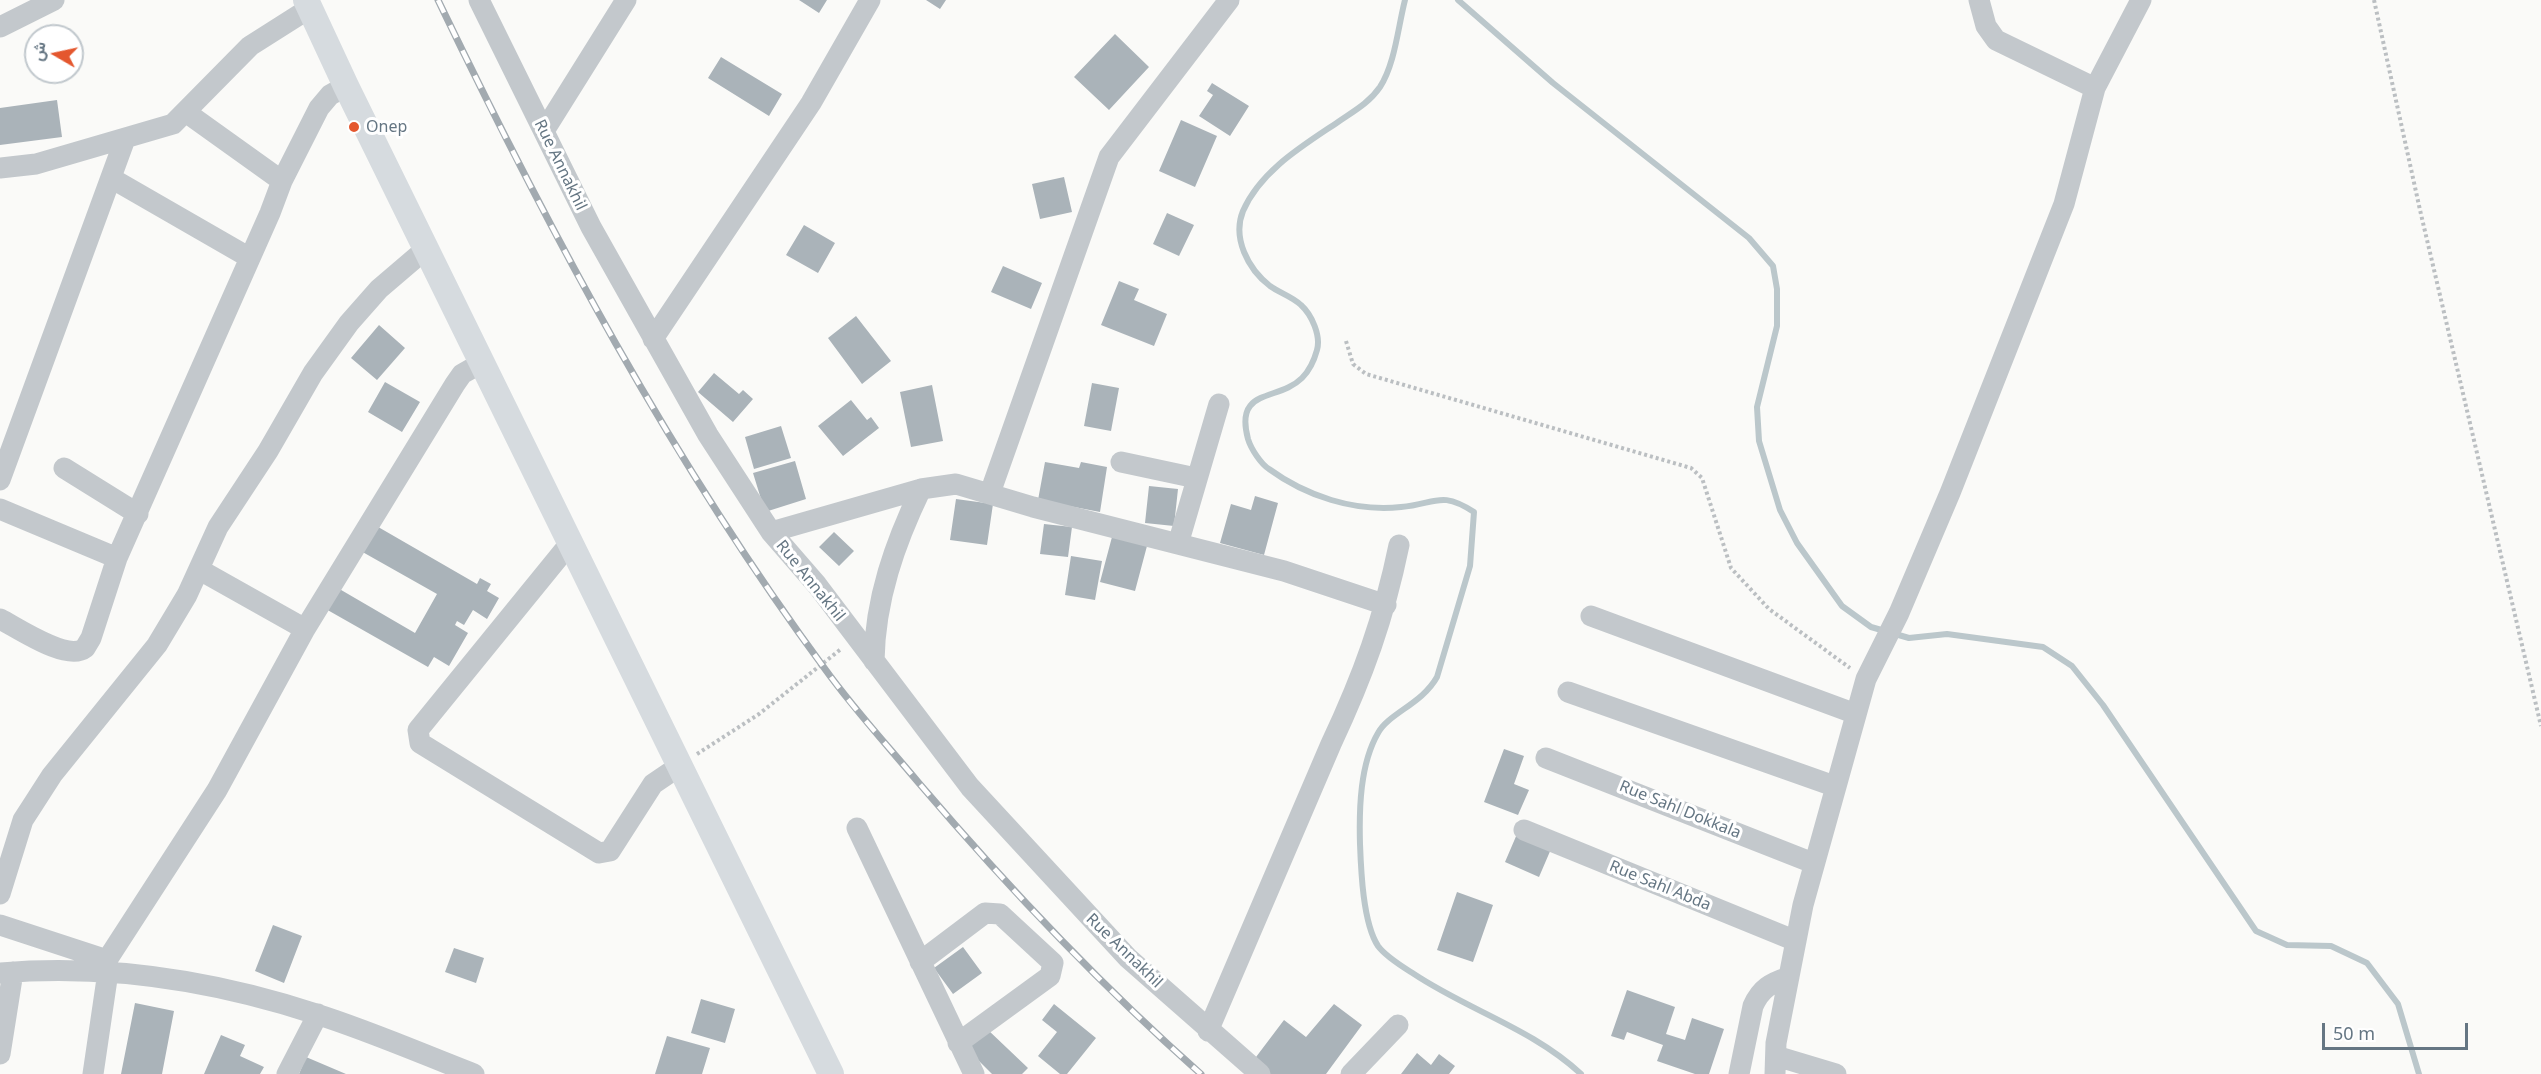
<!DOCTYPE html>
<html>
<head>
<meta charset="utf-8">
<style>
	body { margin:0 }
	#map { position:relative; width:2541px; height:1074px; overflow:hidden; background:#fafaf8; font-family:"Noto Sans",Vazirmatn,sans-serif }
	canvas { display:block }
	.north { position:absolute; left:24px; top:24px; width:60px; height:60px; box-sizing:border-box; background:#fff; border:2px solid #c1c8cd; border-radius:50%; rotate:279deg; font-size:16px; font-weight:700; line-height:24px; text-align:center; color:#657683 }
	.north::after { content:''; display:block; margin:auto; width:21px; height:27px; background:#e4572e; clip-path:polygon(50% 0,100% 100%,50% 72%,0 100%) }
	.scale { position:absolute; left:2322px; top:1023px; width:146px; height:27px; box-sizing:border-box; border:3px solid #657683; border-top:0; padding-left:8px; font-size:18px; line-height:21px; white-space:nowrap; color:#657683; -webkit-text-stroke:4px #fff; paint-order:stroke }
</style>
</head>
<body>
<div id="map">
<canvas width="2541" height="1074"></canvas>
<div class="north">ش</div>
<div class="scale">50 m</div>
</div>
<script>
const g = document.querySelector('canvas').getContext('2d');
g.lineJoin = 'round';
function strokePath(path, color, width, dash) { g.strokeStyle = color; g.lineWidth = width; g.lineCap = dash ? 'butt' : 'round'; g.setLineDash(dash || []); g.stroke(path); }
function paint(path, color) { g.fillStyle = color; g.fill(path, 'evenodd'); }
function label(font, color, halo, rows, align = 'center') {
  g.font = font + ' "Noto Sans",sans-serif'; g.lineWidth = 6; g.setLineDash([]); g.textBaseline = 'middle'; g.strokeStyle = halo; g.fillStyle = color; for (const [text, x, y, turn = 0] of rows) {
    g.save(); g.translate(x, y); g.rotate((+turn || 0) * Math.PI / 180); g.textAlign = isNaN(turn) ? turn : align; if (halo) g.strokeText(text, 0, 0); g.fillText(text, 0, 0); g.restore();
  }
}
const stream = new Path2D(`
	M1405,0c-7,27 -10,64 -25,87 -11,16 -26,24 -42,35 -34,23 -77,48 -95,89 -11,27 5,58 27,75 10,7 23,11 31,19 11,10 20,31 16,45 -3,11 -7,20 -15,28 -24,24 -68,9 -54,61 3,10 13,25 21,30 37,27 85,43 132,38 35,-3 39,-17 73,5l-4,54 -33,111c-15,27 -48,36 -59,56 -18,31 -19,76 -18,111 1,27 3,79 18,102 8,11 25,21 36,28 54,36 119,55 167,100
	M1458,0l95,83 196,155 24,28 4,23v37l-20,81 2,34 21,69 17,33 45,63 29,21 38,11 38,-4 96,13 29,19 31,39 153,226 31,14 44,1 36,17 31,41 21,70`);
const building = new Path2D(`
	M799,0h28l-8,13z
	M926,0h20l-6,9z
	M1115,34l34,33 -40,43 -35,-33z
	M721,57l61,37 -13,22 -61,-38z
	M1212,83l37,23 -19,30 -31,-20 14,-21 -6,-4z
	M57,100l5,37 -62,8v-37z
	M1181,120l36,16 -22,51 -36,-16z
	M1064,177l8,35 -32,7 -8,-35z
	M1167,213l27,12 -15,31 -26,-12z
	M804,225l31,18 -17,30 -32,-18z
	M1003,266l39,17 -11,26 -40,-17z
	M1119,281l20,8 -5,11 33,14 -13,32 -53,-21z
	M856,316l35,45 -29,23 -34,-46z
	M379,325l26,23 -28,32 -26,-22z
	M714,373l25,21 4,-4 10,9 -20,23 -35,-30z
	M385,382l35,20 -18,30 -34,-20z
	M1092,383l27,5 -8,43 -27,-5z
	M932,385l11,56 -32,6 -11,-55z
	M851,400l16,20 4,-3 8,11 -36,28 -25,-30z
	M781,426l10,32 -37,11 -9,-32z
	M795,461l11,38 -41,13 -12,-39z
	M1045,462l34,6 2,-6 26,5 -7,45 -62,-12z
	M1149,486l29,3 -4,37 -29,-3z
	M1255,496l23,7 -14,52 -44,-12 11,-39 20,6z
	M956,499l37,5 -6,41 -37,-5z
	M373,524l104,60 3,-6 11,6 -4,7 12,7 -12,21 -14,-9 -9,15 -7,-4 -2,4 13,8 -19,33 -15,-9 -6,10 -104,-59 12,-21 79,46 22,-39 -78,-44z
	M1044,524l28,3 -4,30 -28,-3z
	M834,532l20,19 -15,15 -20,-19z
	M1112,537l35,9 -12,45 -35,-9z
	M1071,556l31,5 -7,39 -30,-5z
	M1504,749l20,7 -10,28 15,6 -11,25 -34,-13z
	M1517,834l34,15 -12,28 -34,-15z
	M1457,892l36,13 -20,57 -36,-12z
	M273,925l29,11 -18,47 -29,-12z
	M963,947l19,26 -29,21 -19,-26z
	M454,948l30,10 -8,25 -31,-11z
	M1627,990l48,17 -9,27 19,6 7,-22 32,11 -15,45h-14l-38,-13 6,-16 -36,-13 -3,8 -13,-4z
	M701,999l34,10 -10,34 -34,-10z
	M135,1003l39,8 -12,63h-41z
	M1054,1004l42,34 -29,36h-7l-22,-18 19,-24 -15,-12z
	M1334,1004l28,21 -36,49h-56l-17,-13 31,-41 22,17z
	M987,1029l41,39 -6,6h-30l-25,-25z
	M221,1035l24,10 -5,11 24,11 -4,7h-56z
	M667,1036l43,12 -8,26h-47z
	M1417,1053l14,12 8,-11 16,12 -6,8h-48z
	M306,1057l40,17h-47z`);
const path = new Path2D(`
	M2374,0l46,210 121,516
	M1346,341l7,23 13,10 325,94 11,10 29,90 38,41 81,59
	M697,754l62,-40 82,-65`);
const minor = new Path2D(`
	M479,0l112,227 117,208 63,97 46,53 153,202 158,171 132,116
	M1979,0l7,26 10,14 99,48
	M0,27l54,-27
	M187,113l95,68
	M544,131l82,-131
	M0,168l36,-4 137,-40 77,-78 60,-38
	M111,178l139,80
	M653,339l158,-236 59,-103
	M1121,462l75,16
	M64,468l74,46
	M0,480l125,-341
	M990,493l119,-336 120,-157
	M0,509l117,49
	M771,532l150,-43 35,-5 77,23 251,64 102,34
	M571,542l-153,188 2,13 179,110 11,-2 43,-67 28,-19
	M1178,544l41,-140
	M200,570l105,59
	M1591,616l265,98
	M0,619c18,9 67,43 85,29l6,-10 26,-80 153,-345 12,-32 37,-73 11,-13 16,-9
	M874,661c1,-62 21,-118 47,-172
	M1568,692l266,94
	M1546,758l267,105
	M857,828l117,246
	M1524,830l272,111
	M0,894l23,-74 11,-17 18,-28 105,-130 30,-50 31,-68 50,-76 45,-78 36,-50 30,-34 48,-41
	M0,925l107,35 1,12 -15,102
	M107,960l110,-170 88,-161 150,-245 7,-10 21,-12
	M920,962l65,-49 15,1 53,49 -3,13 -92,67
	M0,973c106,-9 215,8 316,41 54,17 106,40 158,60
	M1208,1031l123,-287c32,-68 53,-126 68,-199
	M0,1054l13,-82
	M1776,1056l60,18
	M287,1074l31,-60
	M1351,1074l47,-49
	M1739,1074l14,-68c8,-18 18,-23 36,-29
	M1775,1074l1,-31 27,-138 63,-226 33,-66 51,-120 114,-289 31,-116 46,-88`);
const major = new Path2D(`
	M306,0l40,86 485,988`);
const rail = new Path2D(`
	M438,0c112,233 233,460 387,669 28,39 62,76 93,113 88,103 181,202 283,292`);
const markers = [
	[354,127,6,"#e4572e"]
];
const poiNames = [
	["Onep",366,127]
];
const streetNames = [
	["Rue Annakhil",560,165,64],
	["Rue Annakhil",810,581,51],
	["Rue Sahl Dokkala",1680,810,22],
	["Rue Sahl Abda",1660,886,22],
	["Rue Annakhil",1124,951,44]
];
strokePath(stream, '#bbc7cb', 6);
paint(building, '#aab3b9');
strokePath(path, '#bbbfc2', 4, [3, 3]);
strokePath(minor, '#c3c8cc', 21);
strokePath(major, '#d6dbdf', 26);
strokePath(rail, '#a2aab0', 7);
strokePath(rail, '#fff', 4.5, [14]);
for (const [x, y, r, color] of markers) { const dot = new Path2D(); dot.arc(x, y, r, 0, 2 * Math.PI); g.fillStyle = color; g.fill(dot); strokePath(dot, '#fff', 2); }
label('16px', '#657683', '#fff', poiNames, 'left');
label('16px', '#657683', '#fff', streetNames);
</script>
</body>
</html>
